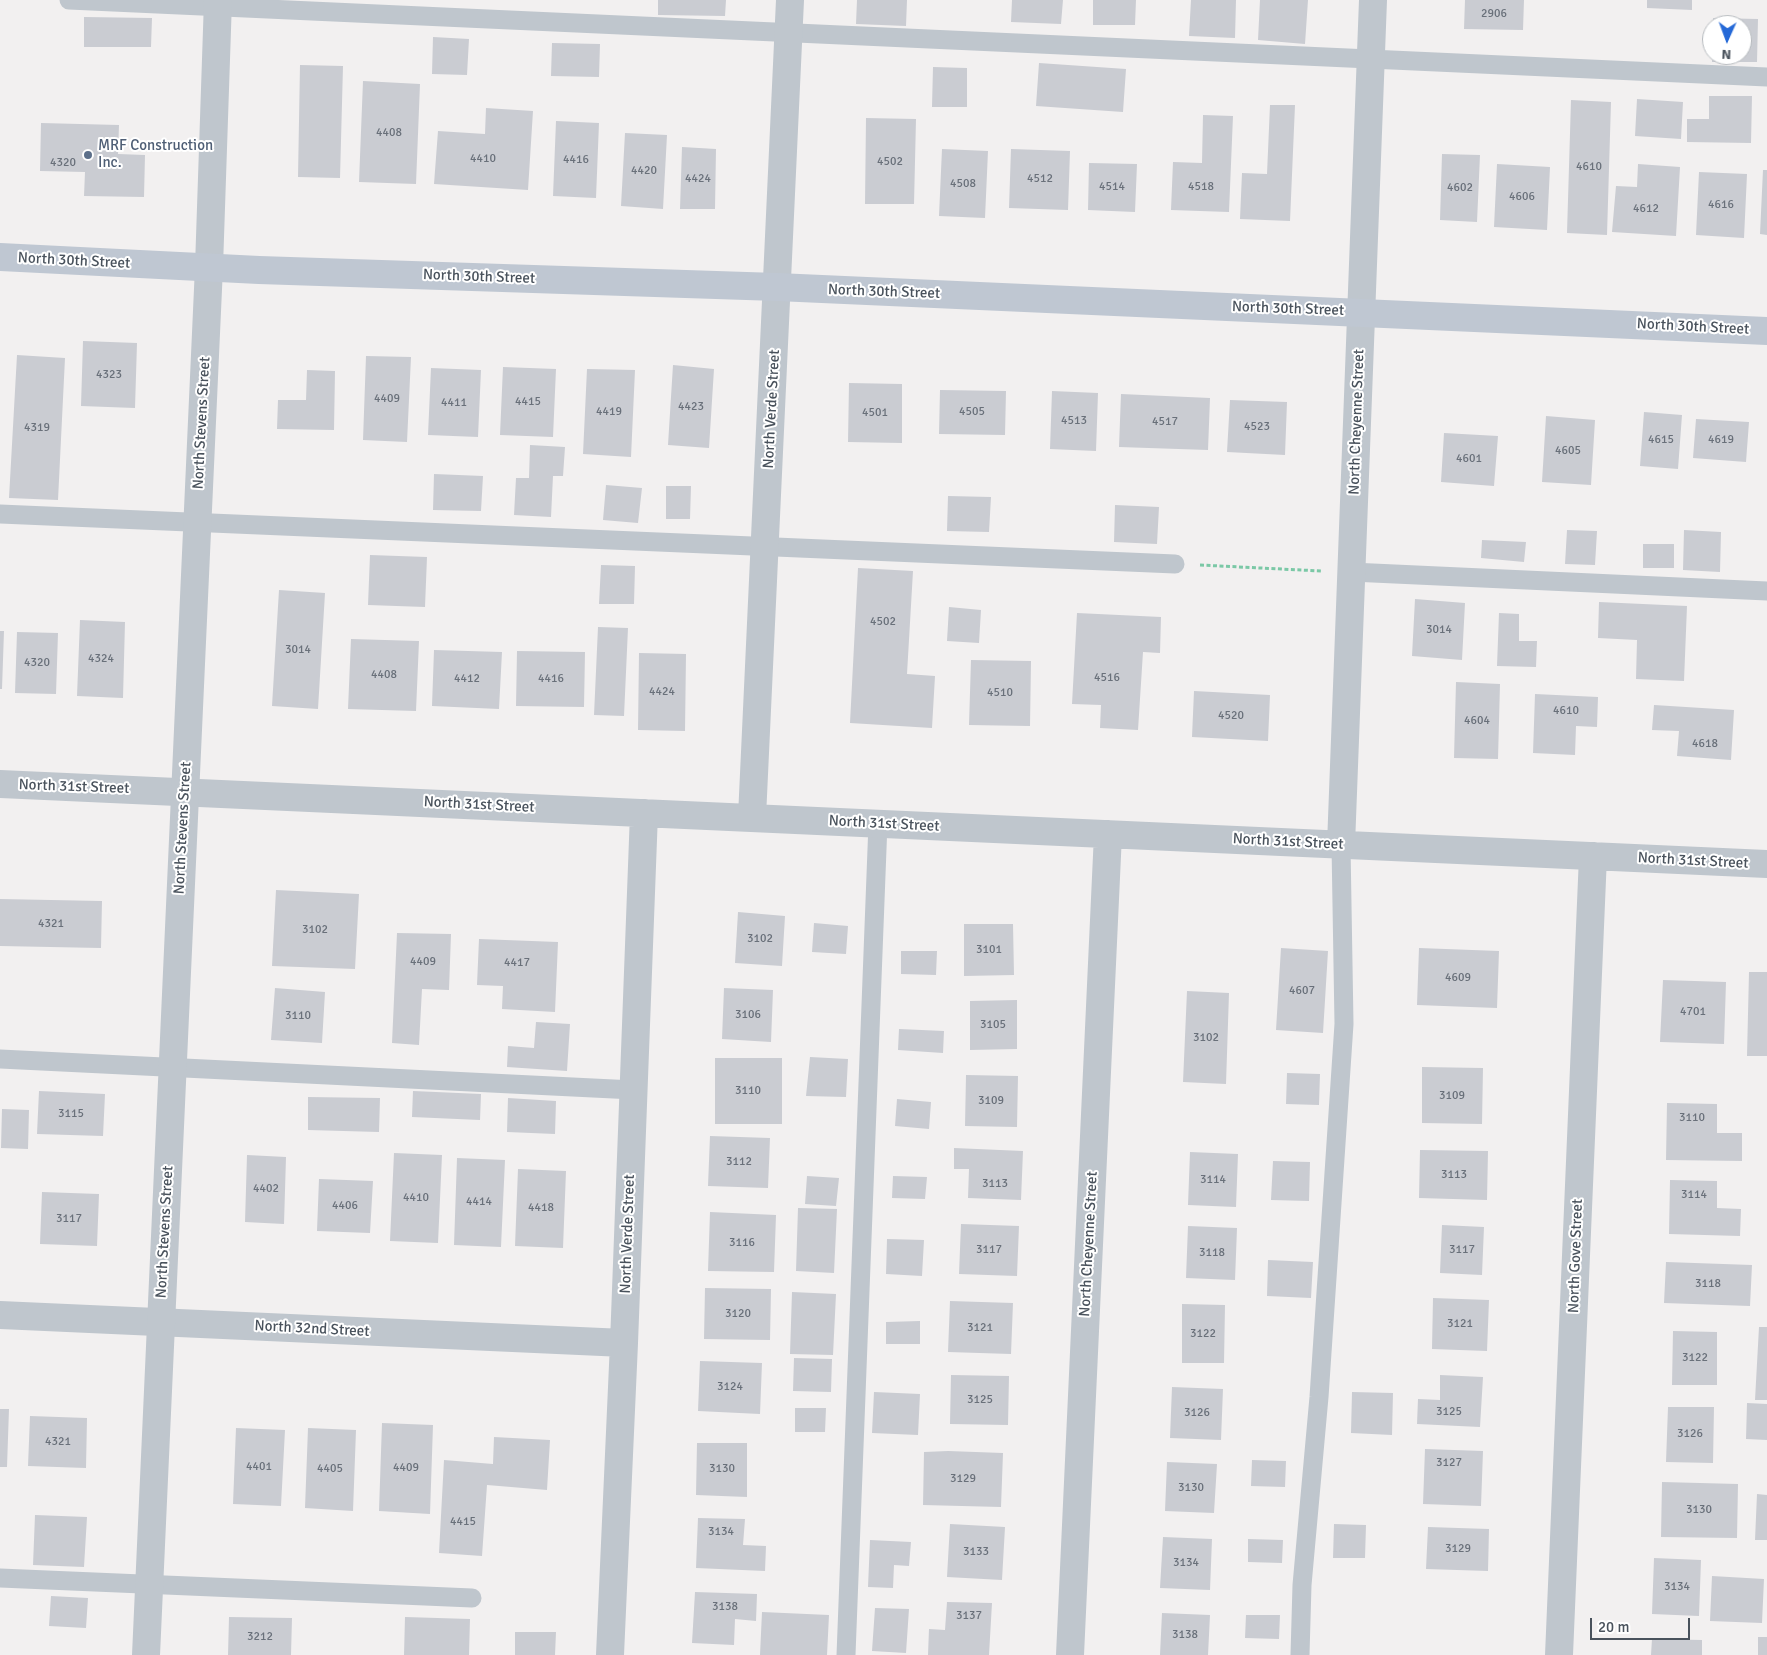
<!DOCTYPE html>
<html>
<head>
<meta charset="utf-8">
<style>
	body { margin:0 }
	#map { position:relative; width:1767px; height:1655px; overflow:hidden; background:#f2f0f0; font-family:Signika,sans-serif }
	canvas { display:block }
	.north { position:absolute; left:1702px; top:15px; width:50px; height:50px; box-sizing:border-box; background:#fff; border:1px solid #b6babe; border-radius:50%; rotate:182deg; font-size:14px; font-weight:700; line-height:20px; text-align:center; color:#49525c }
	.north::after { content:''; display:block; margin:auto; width:18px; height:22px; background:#2569d7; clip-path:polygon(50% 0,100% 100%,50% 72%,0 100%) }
	.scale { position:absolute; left:1590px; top:1618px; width:100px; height:22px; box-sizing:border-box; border:2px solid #49525c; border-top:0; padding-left:6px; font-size:15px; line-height:18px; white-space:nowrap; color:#49525c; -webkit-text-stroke:4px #fff; paint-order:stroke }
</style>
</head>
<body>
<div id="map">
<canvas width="1767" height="1655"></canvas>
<div class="north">N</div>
<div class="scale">20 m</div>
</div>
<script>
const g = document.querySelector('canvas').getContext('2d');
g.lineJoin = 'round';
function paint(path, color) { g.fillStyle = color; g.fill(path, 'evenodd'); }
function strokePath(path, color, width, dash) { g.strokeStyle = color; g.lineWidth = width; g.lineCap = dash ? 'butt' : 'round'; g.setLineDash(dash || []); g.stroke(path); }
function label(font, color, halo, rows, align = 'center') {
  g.font = font + ' Signika,sans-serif'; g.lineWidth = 4; g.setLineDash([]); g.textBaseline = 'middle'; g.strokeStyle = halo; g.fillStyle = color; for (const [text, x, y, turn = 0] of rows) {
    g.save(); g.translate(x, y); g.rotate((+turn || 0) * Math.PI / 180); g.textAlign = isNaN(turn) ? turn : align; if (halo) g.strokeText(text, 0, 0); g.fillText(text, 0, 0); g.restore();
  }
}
const building = new Path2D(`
	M658,0h68l-1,16 -67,-1z
	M857,0h50l-1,26 -50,-2z
	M1012,0h51l-2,24 -50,-2z
	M1093,0h43l-1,25h-42z
	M1191,0h45l-1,38 -46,-2z
	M1260,0h48l-3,44 -47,-4z
	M1465,0h59l-1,30 -59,-1z
	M1647,0h45v10l-45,-2z
	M84,17l68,1 -1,29h-67z
	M1713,18l45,1 -1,43h-45v-7h30v-30h-29z
	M433,37l36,2 -2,36 -35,-1z
	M552,43l48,1 -1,33 -48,-1z
	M1039,63l87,6 -3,43 -87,-6z
	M300,65l43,1 -3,112 -42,-1z
	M933,67l34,1v39h-35z
	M363,81l57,3 -4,100 -57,-2z
	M1709,96h43l-1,47 -64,-1v-23h22z
	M1637,99l46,3 -2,37 -46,-3z
	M1571,100l40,2 -4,133 -40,-2z
	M1270,105h25l-5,116 -50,-2 2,-46 25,1z
	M486,108l47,3 -5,79 -94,-6 4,-53 47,3z
	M1203,115l30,1 -4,96 -58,-2 2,-48 29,1z
	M866,118l50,1 -2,85h-49z
	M556,121l43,2 -3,75 -43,-2z
	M41,123l78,2 -1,29 27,1 -1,42 -60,-1 1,-24 -45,-1z
	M625,133l42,2 -4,74 -42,-3z
	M682,147l34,2 -1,60h-35z
	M942,149l46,2 -3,67 -46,-2z
	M1011,149l59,2 -2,59 -59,-2z
	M1442,154l38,1 -3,67 -37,-2z
	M1089,163l48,1 -2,48 -47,-2z
	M1497,164l53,3 -3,63 -53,-3z
	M1638,164l42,3 -4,69 -64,-4 4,-46 21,1z
	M1763,170h4v65l-7,-1z
	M1699,172l48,2 -3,64 -48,-3z
	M83,341l54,2 -2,65 -54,-2z
	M17,355l48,3 -7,142 -49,-2z
	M366,356l45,1 -4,85 -44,-2z
	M673,365l41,4 -5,79 -41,-3z
	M503,367l53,2 -3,68 -53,-2z
	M431,368l50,2 -3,67 -50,-2z
	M587,369l48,1 -4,87 -48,-3z
	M307,370l28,1 -1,59 -57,-1 1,-29h28z
	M849,383l53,1v59l-54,-1z
	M940,390l66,1 -1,44 -66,-1z
	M1052,391l46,2 -2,58 -46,-2z
	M1121,394l89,4 -2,52 -89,-3z
	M1230,400l57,2 -2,53 -58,-3z
	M1644,412l38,3 -4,54 -38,-3z
	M1546,416l49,4 -4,65 -49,-3z
	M1696,419l53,3 -3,40 -53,-4z
	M1444,433l54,3 -4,50 -53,-4z
	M530,445l35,2 -2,29h-10l-2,41 -37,-2 2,-37h13z
	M434,474l49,2 -2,35 -48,-1z
	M606,485l36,3 -4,35 -35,-3z
	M666,486h25l-1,33h-24z
	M948,496l43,1 -2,35 -42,-1z
	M1115,505l44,2 -2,37 -43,-2z
	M1567,530l30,1 -2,34 -30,-1z
	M1684,530l37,2 -1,40 -37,-2z
	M1482,540l44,2 -2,20 -43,-4z
	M1643,544h31v24h-31z
	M370,555l57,2 -2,50 -57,-2z
	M601,565l34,1 -1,38h-35z
	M858,568l55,3 -6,103 28,2 -3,52 -82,-5z
	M279,590l46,3 -7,116 -46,-3z
	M1415,599l50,4 -3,57 -50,-4z
	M1599,602l88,4 -3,75 -48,-2 1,-39 -39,-2z
	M949,607l32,3 -2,33 -32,-2z
	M1077,613l84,4 -1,36 -17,-1 -5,78 -38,-2 1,-23 -29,-1z
	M1499,613l20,1v27h18l-1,26 -39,-1z
	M80,620l45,2 -2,76 -46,-2z
	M598,627l30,1 -4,88 -30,-1z
	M0,631h4l-2,58h-2z
	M17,632l41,1 -2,61 -41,-1z
	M351,639l68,2 -3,70 -68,-2z
	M434,650l68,2 -3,57 -67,-3z
	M517,651l68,1 -1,55 -68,-1z
	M639,653l47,1 -1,77 -47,-1z
	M971,660l60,1 -1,65 -61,-1z
	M1456,682l44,2 -2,75 -44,-1z
	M1194,691l76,4 -2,46 -76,-4z
	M1535,694l63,3 -1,30 -21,-1 -1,29 -42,-2z
	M1654,705l80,5 -3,50 -54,-4 2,-25 -27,-1z
	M276,890l83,4 -4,75 -83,-3z
	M0,899l102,2 -1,47 -101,-2z
	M738,912l47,4 -3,50 -47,-3z
	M814,923l34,3 -2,28 -34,-2z
	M964,924h49l1,51 -50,1z
	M397,933l54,1 -2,56 -27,-1 -3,56 -27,-2z
	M479,939l79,3 -3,70 -53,-3 1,-23 -26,-1z
	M1281,948l47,3 -5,82 -47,-3z
	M1419,948l80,3 -2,57 -80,-3z
	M901,951h36l-1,24 -35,-1z
	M1749,972h18v84h-20z
	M1663,980l63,2 -2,62 -64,-2z
	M275,988l50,4 -3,51 -51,-3z
	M724,988l49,2 -2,52 -49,-3z
	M1187,991l42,2 -3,91 -43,-2z
	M1017,1000v49l-47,1v-49z
	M536,1022l34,2 -3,47 -60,-4 1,-21 26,2z
	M899,1029l45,2 -1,22 -45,-3z
	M810,1057l38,2 -2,38 -40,-1z
	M715,1058h67v66h-67z
	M1422,1067l61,1 -1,56 -60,-1z
	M1287,1073l33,1 -1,31 -33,-1z
	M966,1075l52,1 -1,51 -52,-1z
	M39,1091l66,3 -2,42 -66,-2z
	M413,1091l68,3 -1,26 -68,-3z
	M308,1097l72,1 -1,34 -71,-2z
	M508,1098l48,3 -1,33 -48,-2z
	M897,1099l34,3 -2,27 -34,-3z
	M1667,1103l50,1v29h25v28l-76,-1z
	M2,1109l27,1 -1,39 -27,-1z
	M710,1136l60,2 -2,50 -60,-2z
	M954,1148l69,3 -2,49 -53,-2 1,-29h-15z
	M1420,1150l68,1 -1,49 -68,-2z
	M1190,1152l48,2 -2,53 -48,-2z
	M394,1153l48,2 -4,88 -48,-2z
	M247,1155l39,2 -2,67 -39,-2z
	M457,1158l48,2 -4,87 -47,-2z
	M1273,1161l37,1 -1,39 -38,-1z
	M518,1169l48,2 -3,77 -48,-2z
	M807,1176l32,2 -3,28 -31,-2z
	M893,1176l34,1 -2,22 -33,-1z
	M319,1179l54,2 -3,52 -53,-2z
	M1670,1180l47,1v27l24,1 -1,27 -71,-2z
	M42,1192l57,2 -2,52 -57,-2z
	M798,1208l39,1 -3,64 -38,-2z
	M710,1212l66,3 -2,57 -66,-1z
	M961,1224l58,2 -2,50 -58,-2z
	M1442,1225l42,2 -2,48 -42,-2z
	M1188,1226l49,2 -2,52 -49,-2z
	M887,1239l37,1 -2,36 -36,-2z
	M1268,1260l45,2 -2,36 -44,-2z
	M1666,1262l86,3 -2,41 -86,-3z
	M705,1288l66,1 -1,51 -66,-1z
	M792,1292l44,2 -3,61 -43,-1z
	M1433,1298l56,2 -2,51 -55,-2z
	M950,1301l63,2 -2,51 -63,-2z
	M1182,1304l43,1 -1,58h-42z
	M920,1321v23h-34v-22z
	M1759,1327h8v73h-12z
	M1673,1331l44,1v53h-45z
	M794,1358l38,1 -1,33 -38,-1z
	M700,1361l62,2 -2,51 -62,-3z
	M951,1375l58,1 -1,49 -58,-1z
	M1440,1375l43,2 -3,50 -63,-3 1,-25 22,1z
	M1172,1387l51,2 -2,51 -51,-2z
	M874,1392l46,2 -2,41 -46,-2z
	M1352,1392l41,1 -1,42 -41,-2z
	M1747,1403l20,1v36l-21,-1z
	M1668,1407h46l-1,56 -47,-1z
	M795,1408h31l-1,24h-30z
	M0,1409h9l-2,58h-7z
	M30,1416l57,2 -1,50 -58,-2z
	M382,1423l51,2 -3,89 -51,-3z
	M236,1428l49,2 -4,76 -48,-2z
	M308,1428l48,2 -3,81 -48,-3z
	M494,1437l56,3 -3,50 -60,-5 -5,71 -43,-3 5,-93 49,4z
	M697,1443h50v54l-51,-2z
	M1425,1449l58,2 -2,55 -58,-2z
	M948,1451l55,2 -2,54 -78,-2 1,-53z
	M1252,1460l34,1 -1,26 -34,-1z
	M1167,1462l50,2 -3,49 -49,-2z
	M1662,1482l76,2 -1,54 -76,-1z
	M1757,1494l10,1v45h-12z
	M35,1515l52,2 -3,50 -51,-2z
	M698,1518l47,1 -2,26 23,1 -1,25 -69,-3z
	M950,1524l55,3 -3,53 -55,-3z
	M1334,1524l32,1 -1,33h-32z
	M1428,1527l61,2 -1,42 -62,-2z
	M1163,1537l49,2 -2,51 -50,-2z
	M1248,1539l35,1 -1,23 -34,-1z
	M870,1540l41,2 -2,24 -15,-1 -1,23 -25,-1z
	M1654,1558l47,2 -2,56 -47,-2z
	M1712,1576l52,3 -2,44 -52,-2z
	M695,1592l62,2 -1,27 -21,-2 -1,26 -42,-2z
	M51,1596l37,2 -2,30 -37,-2z
	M947,1602l45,1 -3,52h-61l1,-26 16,1z
	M875,1608l34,1 -3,44 -34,-2z
	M762,1612l67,3 -2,40h-67z
	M1162,1613l48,2 -2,40h-48z
	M1246,1615h34l-1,24 -34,-1z
	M229,1617l63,1 -1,37h-63z
	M405,1617l65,2 -1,36h-65z
	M515,1632h41l-1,23h-40z
	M1758,1637h9v18h-9z
	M1652,1639l50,1v15h-51z`);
const path = new Path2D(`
	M1200,565l121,6`);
const service = new Path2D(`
	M69,0l1698,77
	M0,514l1175,50
	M1351,572l416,19
	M0,1059l634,31
	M0,1578l472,20
	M846,1655l32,-832
	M1300,1655l2,-70 17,-188 25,-373 -3,-179`);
const minor = new Path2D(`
	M0,784l1767,80
	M752,817l38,-817
	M1341,845l32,-845
	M0,1315l624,28
	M610,1655l14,-312 20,-530
	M1070,1655l38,-821
	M1559,1655l34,-799`);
const tertiary = new Path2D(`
	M146,1655l63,-1388 9,-267`);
const secondary = new Path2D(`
	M0,257l259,13 518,17 990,44`);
const markers = [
	[88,155,5,"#5c6f8a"]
];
const numberNames = [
	["2906",1494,14],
	["4408",389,133],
	["4410",483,159],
	["4416",576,160],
	["4502",890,162],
	["4320",63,163],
	["4610",1589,167],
	["4420",644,171],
	["4424",698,179],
	["4512",1040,179],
	["4508",963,184],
	["4514",1112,187],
	["4518",1201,187],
	["4602",1460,188],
	["4606",1522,197],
	["4616",1721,205],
	["4612",1646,209],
	["4323",109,375],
	["4409",387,399],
	["4415",528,402],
	["4411",454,403],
	["4423",691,407],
	["4419",609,412],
	["4505",972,412],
	["4501",875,413],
	["4513",1074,421],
	["4517",1165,422],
	["4523",1257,427],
	["4319",37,428],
	["4615",1661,440],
	["4619",1721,440],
	["4605",1568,451],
	["4601",1469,459],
	["4502",883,622],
	["3014",1439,630],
	["3014",298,650],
	["4324",101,659],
	["4320",37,663],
	["4408",384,675],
	["4516",1107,678],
	["4412",467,679],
	["4416",551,679],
	["4424",662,692],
	["4510",1000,693],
	["4610",1566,711],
	["4520",1231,716],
	["4604",1477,721],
	["4618",1705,744],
	["4321",51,924],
	["3102",315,930],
	["3102",760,939],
	["3101",989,950],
	["4409",423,962],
	["4417",517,963],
	["4609",1458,978],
	["4607",1302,991],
	["4701",1693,1012],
	["3106",748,1015],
	["3110",298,1016],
	["3105",993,1025],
	["3102",1206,1038],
	["3110",748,1091],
	["3109",1452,1096],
	["3109",991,1101],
	["3115",71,1114],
	["3110",1692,1118],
	["3112",739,1162],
	["3113",1454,1175],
	["3114",1213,1180],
	["3113",995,1184],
	["4402",266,1189],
	["3114",1694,1195],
	["4410",416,1198],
	["4414",479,1202],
	["4406",345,1206],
	["4418",541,1208],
	["3117",69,1219],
	["3116",742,1243],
	["3117",989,1250],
	["3117",1462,1250],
	["3118",1212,1253],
	["3118",1708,1284],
	["3120",738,1314],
	["3121",1460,1324],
	["3121",980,1328],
	["3122",1203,1334],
	["3122",1695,1358],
	["3124",730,1387],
	["3125",980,1400],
	["3125",1449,1412],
	["3126",1197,1413],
	["3126",1690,1434],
	["4321",58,1442],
	["3127",1449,1463],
	["4401",259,1467],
	["4409",406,1468],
	["4405",330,1469],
	["3130",722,1469],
	["3129",963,1479],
	["3130",1191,1488],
	["3130",1699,1510],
	["4415",463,1522],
	["3134",721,1532],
	["3129",1458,1549],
	["3133",976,1552],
	["3134",1186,1563],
	["3134",1677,1587],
	["3138",725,1607],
	["3137",969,1616],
	["3138",1185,1635],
	["3212",260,1637]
];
const serviceNames = [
	["MRF Construction",98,146],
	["Inc.",98,163]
];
const streetNames = [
	["North 30th Street",74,261,3],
	["North 30th Street",479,277,2],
	["North 30th Street",884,292,2],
	["North 30th Street",1288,309,2],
	["North 30th Street",1693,327,3],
	["North Verde Street",772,409,-87],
	["North Cheyenne Street",1357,422,-88],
	["North Stevens Street",202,423,-87],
	["North 31st Street",74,787,2],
	["North 31st Street",479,805,3],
	["North 31st Street",884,824,3],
	["North Stevens Street",183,828,-87],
	["North 31st Street",1288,842,3],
	["North 31st Street",1693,861,3],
	["North Stevens Street",165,1232,-87],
	["North Verde Street",628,1234,-88],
	["North Cheyenne Street",1089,1244,-87],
	["North Gove Street",1576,1256,-88],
	["North 32nd Street",312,1329,3]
];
paint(building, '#caccd2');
strokePath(path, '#7bc8a6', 3, [4, 2.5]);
strokePath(service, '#bfc6cd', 19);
strokePath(minor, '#bfc6cd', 28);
strokePath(tertiary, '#bfc6cd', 28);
strokePath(secondary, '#bfc7d2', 28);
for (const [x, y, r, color] of markers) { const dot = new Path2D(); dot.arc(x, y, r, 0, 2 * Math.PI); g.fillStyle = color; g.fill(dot); strokePath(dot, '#fff', 2); }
label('12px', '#69707a', null, numberNames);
label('15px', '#4e5e75', '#fff', serviceNames, 'left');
label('15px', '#49525c', '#fff', streetNames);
</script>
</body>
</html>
